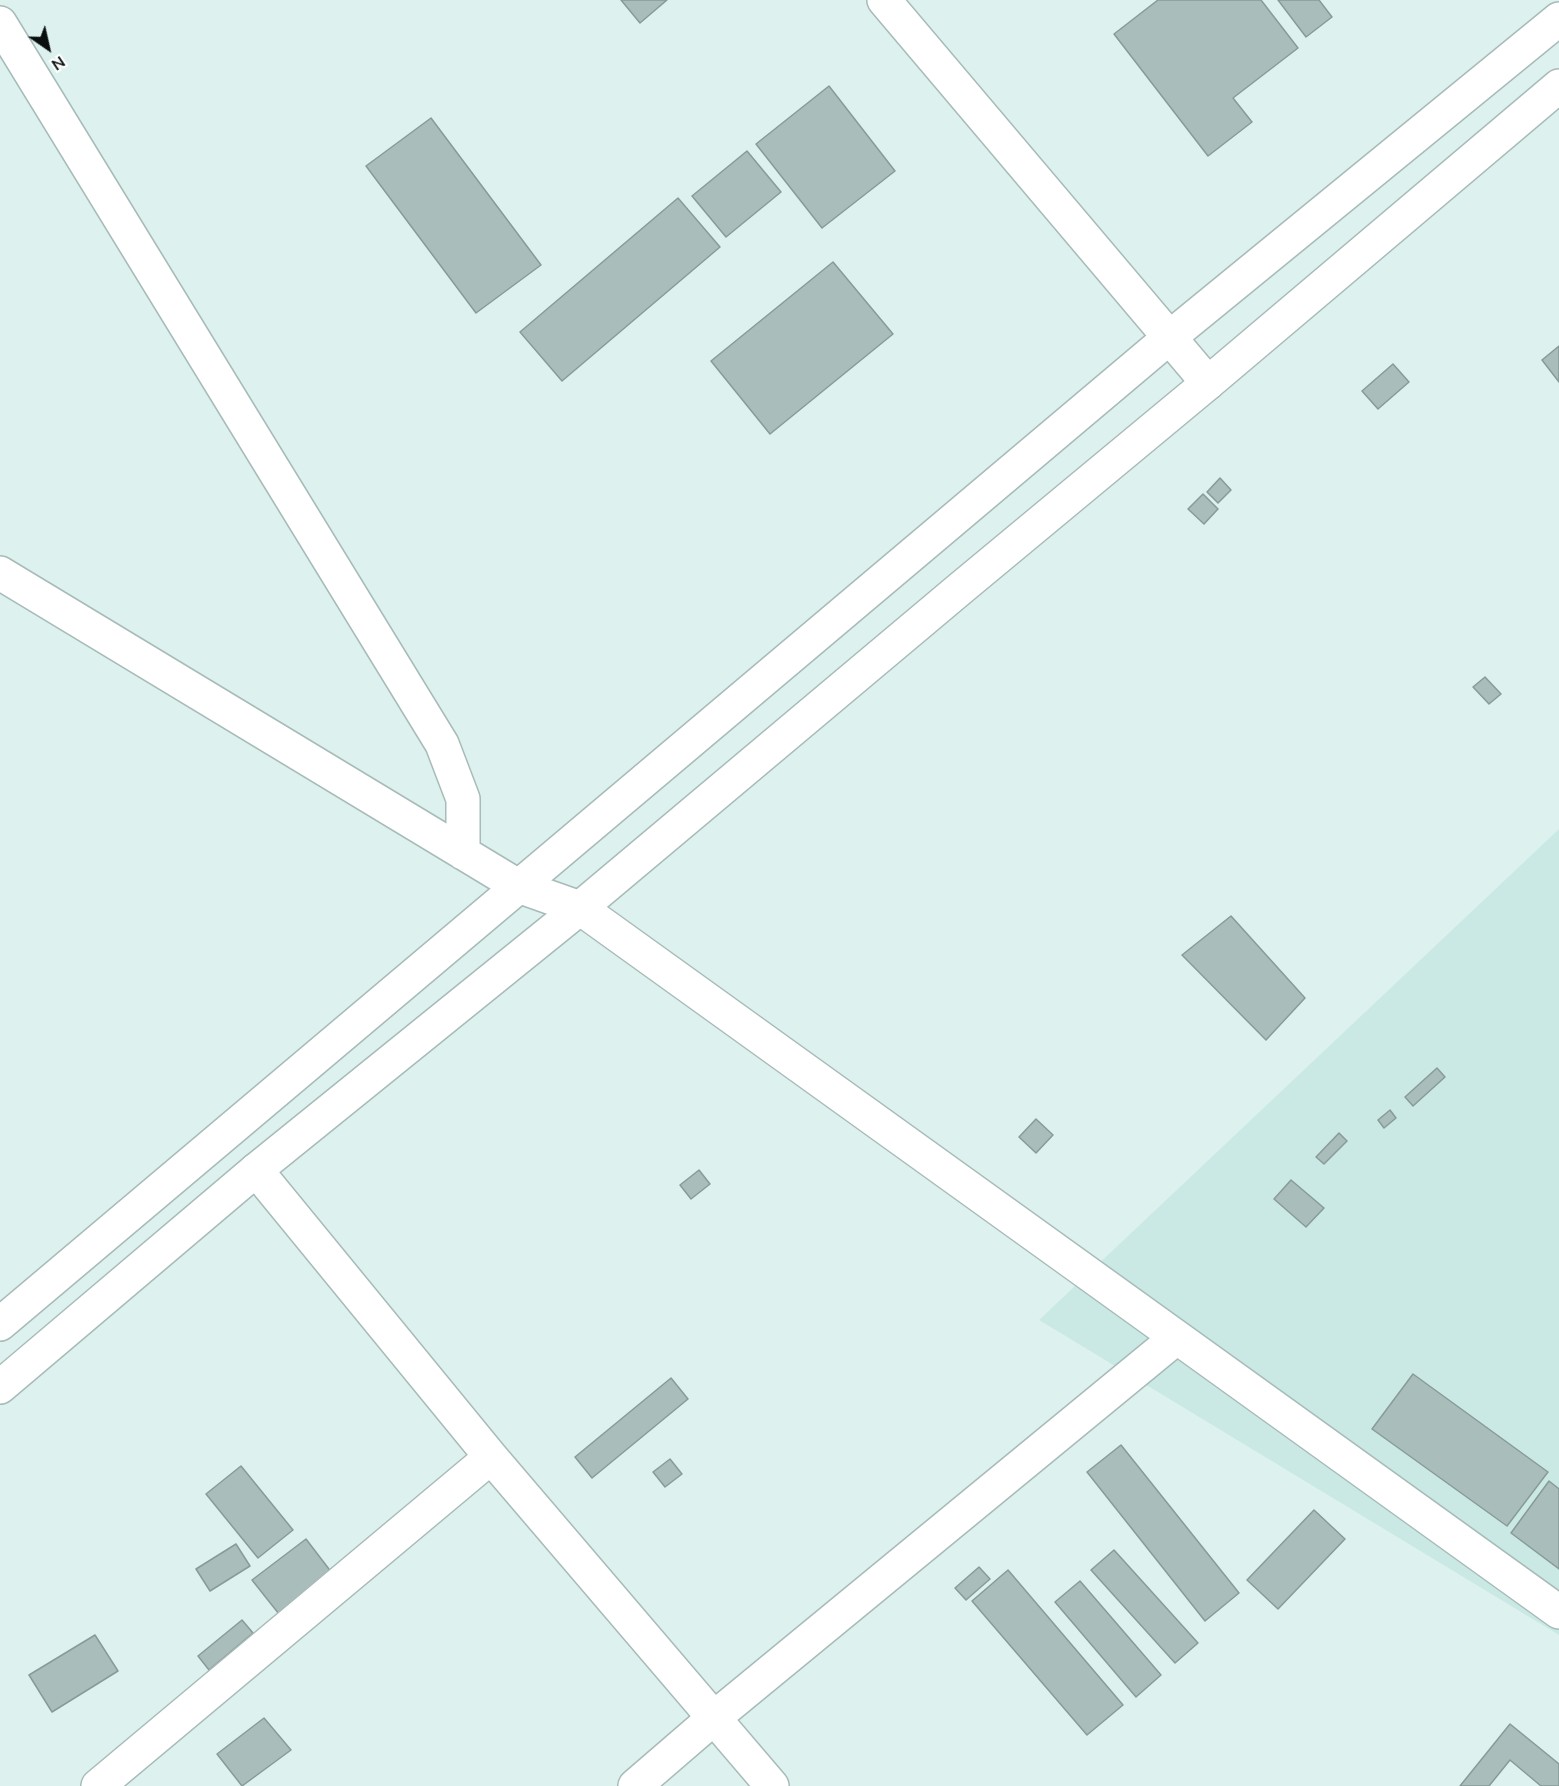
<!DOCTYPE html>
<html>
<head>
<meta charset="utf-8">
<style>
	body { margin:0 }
	#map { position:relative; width:1559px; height:1786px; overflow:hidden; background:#ddf2ee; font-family:"Nunito Sans",sans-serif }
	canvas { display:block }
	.north { position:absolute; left:18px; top:18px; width:60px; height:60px; -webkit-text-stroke:4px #fff; paint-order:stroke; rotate:146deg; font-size:16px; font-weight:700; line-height:24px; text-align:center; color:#080f0e }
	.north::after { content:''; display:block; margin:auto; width:21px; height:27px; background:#080f0e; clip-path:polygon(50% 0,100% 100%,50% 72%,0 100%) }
</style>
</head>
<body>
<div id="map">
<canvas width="1559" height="1786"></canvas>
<div class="north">N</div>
</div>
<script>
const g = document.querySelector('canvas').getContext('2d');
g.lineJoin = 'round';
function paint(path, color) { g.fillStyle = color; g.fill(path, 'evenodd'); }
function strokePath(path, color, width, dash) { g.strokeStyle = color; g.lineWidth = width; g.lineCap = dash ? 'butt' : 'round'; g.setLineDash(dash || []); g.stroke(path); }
const built = new Path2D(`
	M1559,829v806l-520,-315z`);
const building = new Path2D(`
	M621,0h46l-27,23z
	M1158,0h103l37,48 -65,50 19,24 -44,34 -94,-122z
	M1278,0h41l13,17 -26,20z
	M829,86l66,85 -73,57 -66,-84z
	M431,118l110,147 -65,48 -110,-147z
	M747,151l34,41 -55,45 -34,-41z
	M678,198l42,49 -158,134 -42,-49z
	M833,262l60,72 -123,100 -59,-73z
	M1559,346v36l-17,-22z
	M1393,364l16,18 -31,27 -16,-18z
	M1220,478l11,12 -13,13 -11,-11z
	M1203,494l15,15 -14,15 -16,-15z
	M1485,677l16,17 -12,10 -16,-17z
	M1231,916l74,82 -39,42 -84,-85z
	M1437,1068l8,9 -32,29 -8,-9z
	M1390,1110l6,8 -12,10 -6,-8z
	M1036,1119l17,16 -17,18 -17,-16z
	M1339,1133l8,8 -23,23 -8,-7z
	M699,1170l11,14 -19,15 -11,-14z
	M1291,1180l33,28 -18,19 -32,-28z
	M1413,1374l135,98 -41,54 -135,-97z
	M671,1378l17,21 -96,79 -17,-21z
	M1121,1445l118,148 -34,28 -118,-149z
	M670,1459l12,15 -17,13 -12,-15z
	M241,1466l52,64 -35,28 -52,-64z
	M1549,1481l10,8v80l-48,-36z
	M1314,1510l31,29 -67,70 -31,-29z
	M306,1539l26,34 -53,41 -27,-34z
	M236,1544l14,22 -40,25 -14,-22z
	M1114,1550l84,93 -23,20 -84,-93z
	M979,1567l11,12 -24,21 -11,-12z
	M1008,1570l115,135 -36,30 -115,-134z
	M1080,1581l81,94 -25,22 -81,-95z
	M242,1620l11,13 -44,37 -11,-14z
	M95,1635l23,36 -66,41 -23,-37z
	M264,1718l27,32 -49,36 -25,-32z
	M1510,1724l49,40v22h-18l-31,-26 -21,26h-29z`);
const minor = new Path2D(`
	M884,0l324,383
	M0,23l442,721 21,55v54
	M0,573l518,313 62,22 979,704
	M256,1170l235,287 281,329
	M98,1786l393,-329
	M635,1786l80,-69 461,-379`);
const primary = new Path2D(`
	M0,1324l1170,-987 389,-318
	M0,1387l256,-217 324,-262 381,-320 247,-205 351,-297`);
paint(built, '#cae9e4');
paint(building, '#a9bdba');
strokePath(building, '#889b98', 1.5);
strokePath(minor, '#a7bbb8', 36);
strokePath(primary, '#a7bbb8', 36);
strokePath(minor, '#fff', 33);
strokePath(primary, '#fff', 33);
</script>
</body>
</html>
